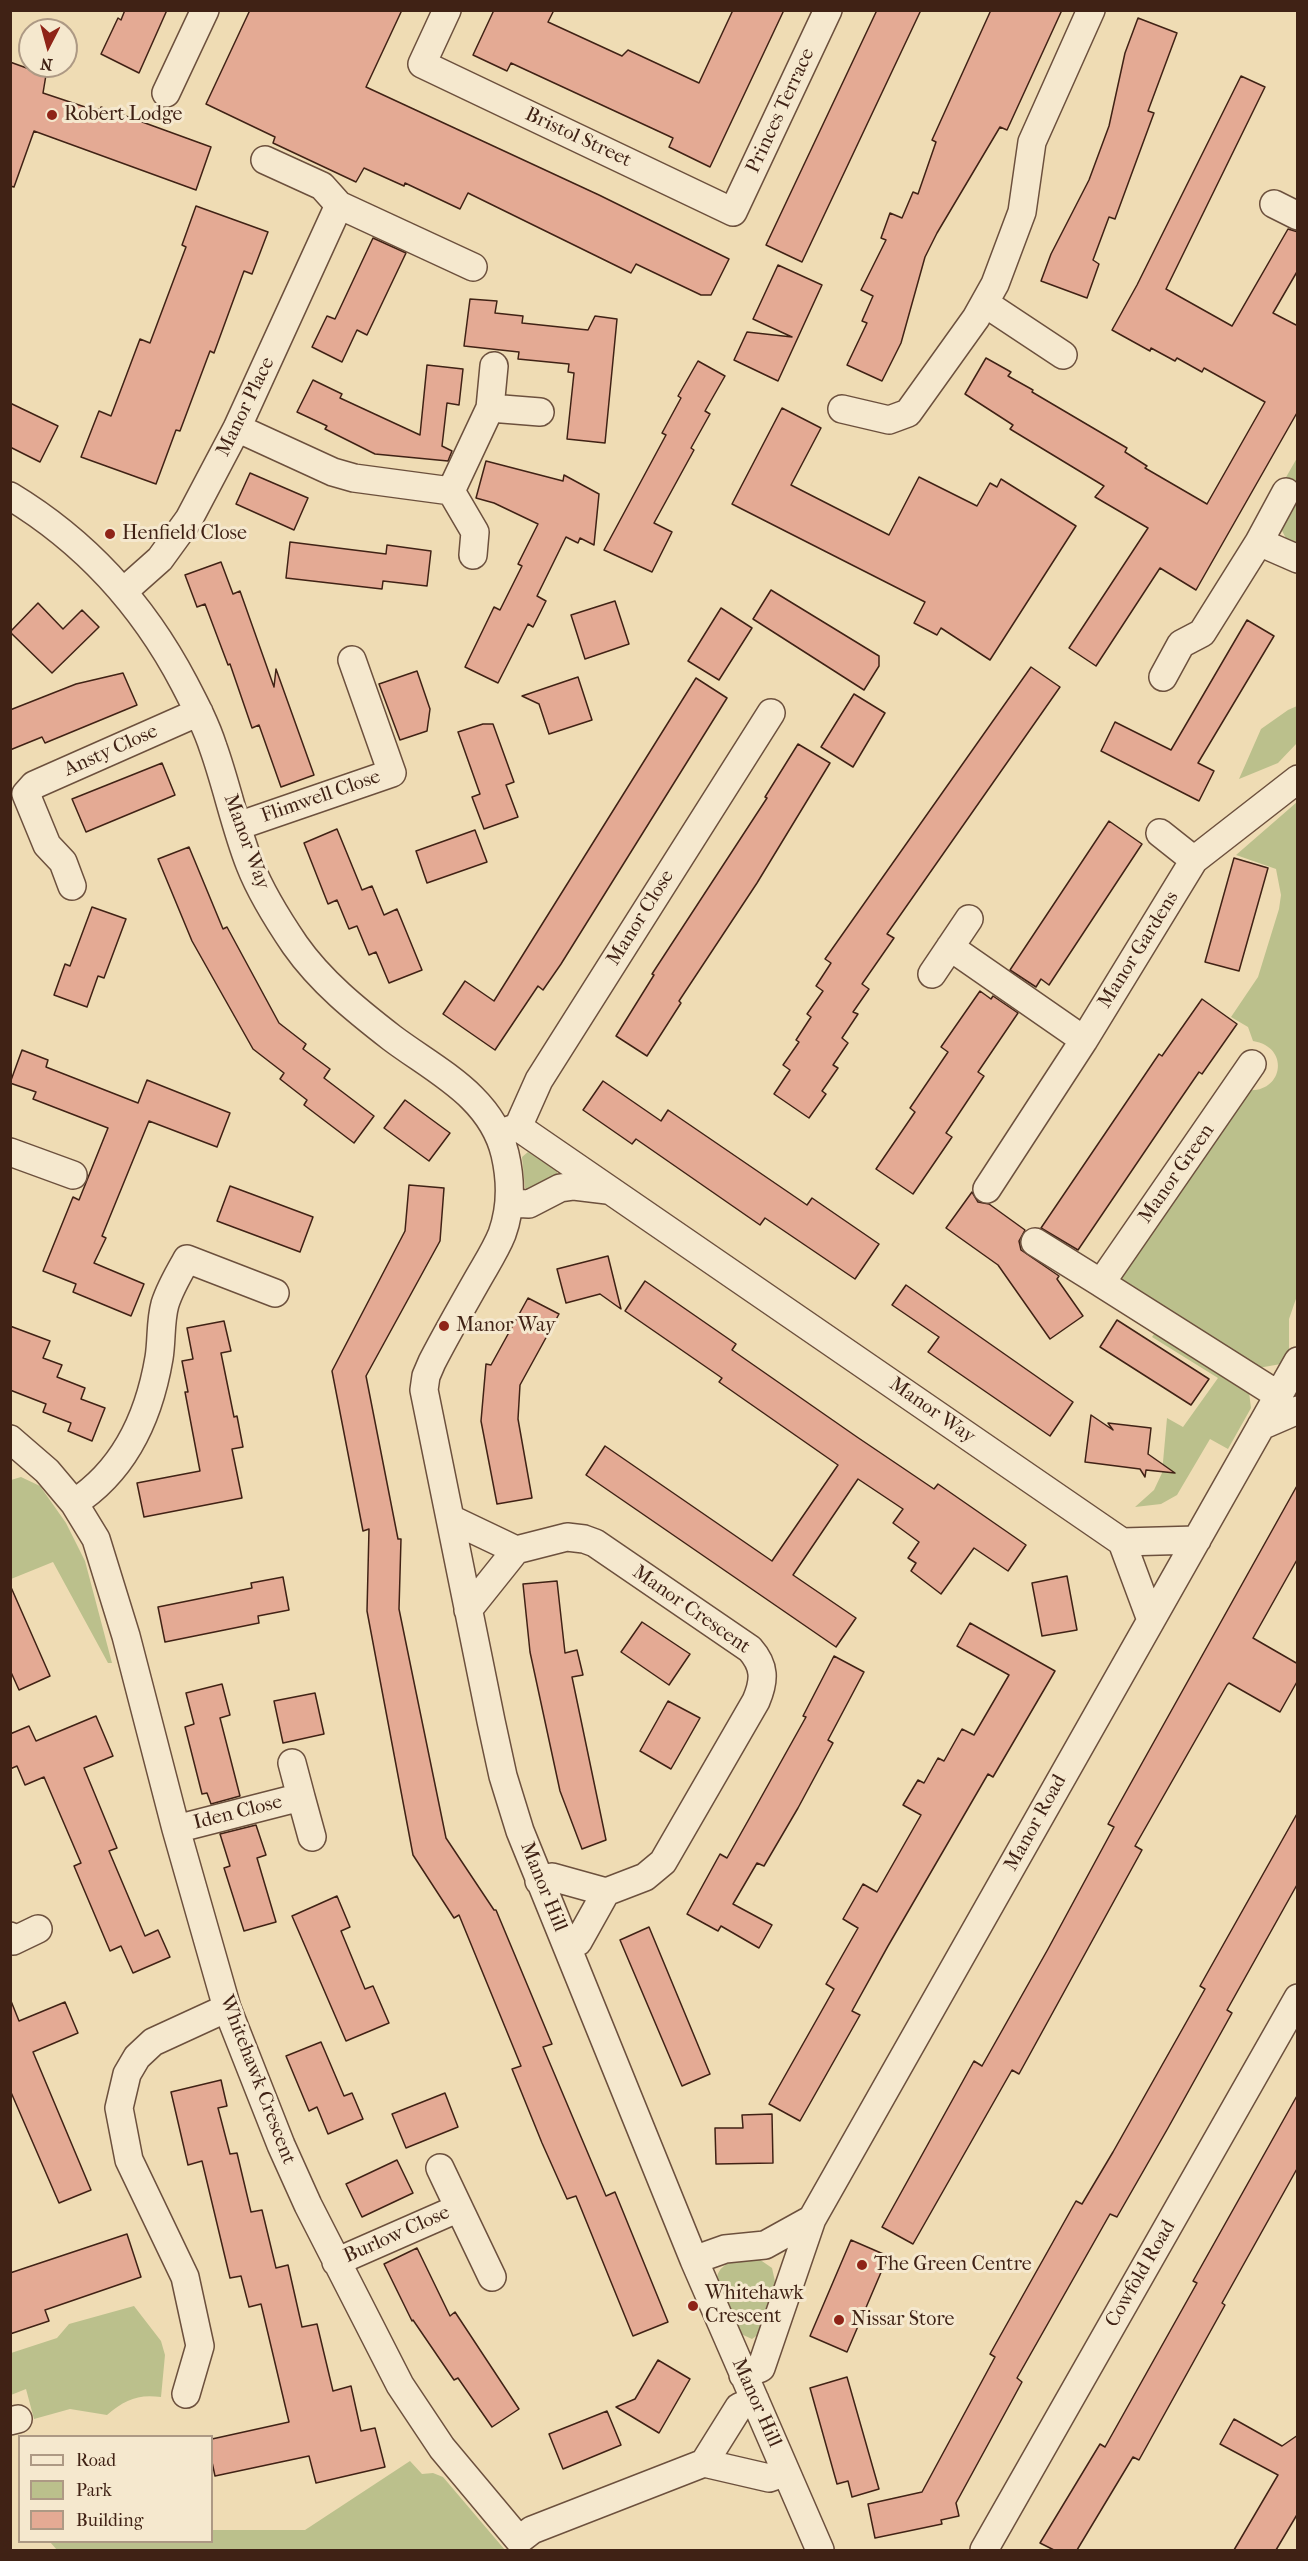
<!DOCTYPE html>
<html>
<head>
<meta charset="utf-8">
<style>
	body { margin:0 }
	#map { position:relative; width:1308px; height:2561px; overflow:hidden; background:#efdcb4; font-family:"IM FELL French Canon",serif }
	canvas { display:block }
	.frame { position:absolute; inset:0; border:12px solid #402215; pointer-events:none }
	.legend { position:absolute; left:18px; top:2435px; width:195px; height:108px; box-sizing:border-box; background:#f5e8ce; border:2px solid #ad9984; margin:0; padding:8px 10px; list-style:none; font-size:18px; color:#402215 }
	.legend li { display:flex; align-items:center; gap:12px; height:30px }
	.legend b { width:30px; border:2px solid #ad9984 }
	.north { position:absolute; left:18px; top:18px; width:60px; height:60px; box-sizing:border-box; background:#f5e8ce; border:2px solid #ad9984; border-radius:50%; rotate:186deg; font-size:16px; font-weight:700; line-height:24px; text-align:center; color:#402215 }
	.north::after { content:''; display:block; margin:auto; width:21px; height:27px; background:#8f2418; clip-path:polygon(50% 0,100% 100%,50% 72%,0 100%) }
</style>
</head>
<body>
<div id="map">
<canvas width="1308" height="2561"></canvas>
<div class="frame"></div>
<ul class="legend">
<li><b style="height:8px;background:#f5e8ce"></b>Road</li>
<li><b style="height:16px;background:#bbc08c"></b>Park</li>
<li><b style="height:16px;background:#e4aa94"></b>Building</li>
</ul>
<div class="north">N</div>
</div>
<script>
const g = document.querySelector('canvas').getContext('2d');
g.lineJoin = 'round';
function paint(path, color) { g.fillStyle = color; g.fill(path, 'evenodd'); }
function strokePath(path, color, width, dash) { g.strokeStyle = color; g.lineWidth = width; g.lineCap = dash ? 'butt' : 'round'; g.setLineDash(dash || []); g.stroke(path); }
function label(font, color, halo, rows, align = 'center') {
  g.font = font + ' "IM FELL French Canon",serif'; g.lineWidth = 6; g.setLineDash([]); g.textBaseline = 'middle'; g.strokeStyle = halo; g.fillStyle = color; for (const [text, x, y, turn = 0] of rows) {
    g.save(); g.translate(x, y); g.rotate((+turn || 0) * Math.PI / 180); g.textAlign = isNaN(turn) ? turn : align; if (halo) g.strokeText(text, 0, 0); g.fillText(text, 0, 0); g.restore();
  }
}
const green = new Path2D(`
	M1297,458v29l-12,-8z
	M1297,494v54l-9,-6 -7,-13z
	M1297,706v37l-19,20 -39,16 22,-50 27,-19z
	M1297,802l1,491 -9,26v36l-8,9 -23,4 -138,-86 1,-17 126,-175c36,4 44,-43 6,-49l-5,-14 -17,-10 27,-40 21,-68 2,-14 -5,-26 -40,-14z
	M528,1152l29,19 1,8 -26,12 -7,-3 -3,-31z
	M1158,1328l91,64 2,16 -23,41 -18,-10 -33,56 -16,9 -26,3 19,-17 8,-17 5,-55 16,9 35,-49 -66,-41z
	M21,1477l19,9 26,37 19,38 27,102h-4l-55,-101 -42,17v-99z
	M756,2257l16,11 4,18 -14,46 -10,7 -11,-5 -24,-57c4,-17 24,-17 39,-20z
	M134,2306l27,35 4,14 -4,42c-24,-3 -36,3 -54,18l-37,-6 -36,10 -8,-30 -15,6v-42l46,-15 12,-14z
	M410,2461l12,13 11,-1 10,4 62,73h-448l-7,-8h162v-12h93z`);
const building = new Path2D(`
	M125,10h42l-28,63 -38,-19 17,-36 3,2z
	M250,10h152l-36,77 233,108 130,64 -18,36h-10l-65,-31 -5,9 -163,-80 -8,16 -55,-26 -1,3 -40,-18 -8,14 -83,-39 2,-6 -69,-33z
	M494,10h60l-6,12 74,34 6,-6 71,33 34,-73h51l-74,157 -41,-20 4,-9 -162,-75 -4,8 -34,-16z
	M877,10h44l-119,252 -36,-17z
	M991,10h71l-55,120 -7,-3 -63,106 -12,24 -24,86 -19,38 -35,-16 20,-42 -5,-2 11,-25 -12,-6 25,-50 -5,-2 9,-25 12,5 11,-26 5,2 18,-52 -4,-2z
	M1138,18l39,15 -29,78 6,2 -14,38 -25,68 -6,-2 -16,43 6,4 -12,34 -46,-17 10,-27 38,-74 20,-54 16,-73z
	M10,62l36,13 -3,18 48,16v-2l9,3 1,-3 110,40 -15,43 -162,-59 -20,56 -4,-1z
	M1241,76l24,11 -99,202 66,37 56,-97 10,3v38l-25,43 25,13v85l-102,179 -36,-22 -64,98 -27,-18 79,-120 -53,-31 9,-11 -94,-57 3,-4 -48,-31 21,-36 25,14 -3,4 25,14 -1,2 95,56 -2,4 22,14 -2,2 62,36 58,-102 -61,-34 -2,4 -25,-14 -2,3 -24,-13 -1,3 -38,-21 25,-45z
	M196,206l72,26 -16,42 -8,-3 -30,82 -4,-2 -30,80 -4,-1 -20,54 -75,-27 18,-46 12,5 29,-77 10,4 36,-96 -4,-2z
	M373,238l33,15 -39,82 -10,-5 -15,32 -30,-15 15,-31 8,3z
	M778,265l44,20 -44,96 -44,-21 13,-28 45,5 -39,-18z
	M470,299l27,2 -2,12 28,3 -1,7 66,7 7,-14 22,3 -12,124 -38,-4 7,-66 -6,-1 1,-8 -51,-5 1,-7 -55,-6z
	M698,361l27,15 -20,35 5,3 -19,34 3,2 -40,73 18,9 -20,40 -48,-22 62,-115 -4,-2 19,-35 -3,-2z
	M427,365l36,4 -4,36 -12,-2 -5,43 10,5 -4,10 -73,-7 -50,-25 2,-3 -30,-14 16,-32 29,14 -2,4 80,37z
	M10,403l48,23 -18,36 -30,-15z
	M782,408l39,20 -30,57 98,50 30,-58 58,29 13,-23 7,4 4,-8 75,47 -86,134 -49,-32 -4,7 -23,-12 11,-21 -193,-98z
	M486,461l77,20 1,-6 35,19 -5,51 -14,-7 -2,5 -12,-6 -29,59 9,5 -13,26 -5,-3 -30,59 -33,-16 29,-60 6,3 22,-44 -4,-2 20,-40 -44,-21 -18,-5z
	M250,473l58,25 -14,32 -58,-26z
	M290,542l96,12 1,-9 44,6 -4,35 -44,-5 -1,8 -96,-11z
	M221,562l12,32 7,-3 34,96 2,-18 38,106 -33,12 -22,-62 -7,3 -22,-64 -2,1 -23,-61 -8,3 -12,-32z
	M771,590l108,66v10l-15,24 -111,-71z
	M615,601l14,43 -44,15 -14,-44z
	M38,603l25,26 19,-19 17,17 -47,46 -42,-41z
	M721,608l31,20 -33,52 -31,-19z
	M1247,620l27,16 -76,127 16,8 -15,30 -98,-50 14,-29 56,28z
	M1031,667l29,20 -173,247 7,4 -32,46 7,5 -16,23 5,2 -16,24 6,5 -15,22 5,3 -16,23 4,3 -17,24 -35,-24 16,-24 -7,-5 16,-23 -3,-2 15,-23 -4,-3 16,-23 -7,-5 15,-23 -6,-4z
	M417,671l13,38 -3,22 -27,9 -21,-56z
	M123,673l14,32 -92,38 -3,-6 -32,13v-40l66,-26z
	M578,677l14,43 -43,14 -10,-30 -17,-8z
	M696,678l31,20 -166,266 -18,26 -5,-4 -43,64 -52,-36 22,-33 29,20z
	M854,694l31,19 -32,54 -32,-20z
	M483,724h10l21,58 -8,3 12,32 -34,12 -12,-32 8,-3 -22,-62z
	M798,744l32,19 -73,120 -78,118 2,2 -34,53 -31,-20 38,-61 -2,-1 115,-176 -2,-1z
	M162,763l13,32 -89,37 -14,-33z
	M1109,821l33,23 -93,141 -8,-6 -5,8 -26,-17z
	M337,829l25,61 10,-4 12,29 13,-6 25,61 -33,13 -13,-31 -7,3 -12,-29 -8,3 -12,-29 -9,4 -24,-61z
	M475,830l12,32 -60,21 -11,-32z
	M189,847l34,82 4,-2 52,96 27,21 -3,5 27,20 -6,9 50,38 -20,27 -50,-38 3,-5 -27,-21 4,-6 -31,-24 -61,-108 -34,-82z
	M1234,858l34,10 -29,103 -34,-9z
	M92,907l34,12 -22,59 -6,-2 -11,31 -33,-12 11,-31 5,2z
	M980,991l11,8 2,-3 25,17 -40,59 6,4 -38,57 6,4 -39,57 -37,-25 39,-57 -5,-4 38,-56 -7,-5z
	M1202,999l35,25 -35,50 -3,-2 -22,32 -99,146 -37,-22 118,-174 3,2z
	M22,1050l26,10 -2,7 92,36 9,-23 83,33 -13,34 -68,-26 -47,115 4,2 -12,25 50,21 -13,32 -58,-24 3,-8 -33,-13 30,-74 6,3 29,-72 -75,-29 3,-7 -26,-9z
	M603,1081l58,40 7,-11 139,95 5,-7 67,46 -24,35 -90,-61 -5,7 -124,-86 -4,5 -49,-34z
	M405,1100l45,33 -21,28 -45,-33z
	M409,1185l35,3 -4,53 -74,135 32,163h3l-2,70 17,83 30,146 48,72h2l56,134 -9,3 63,149 9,-4 53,130 -35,14 -57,-140 -9,3 -25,-56 -30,-74 9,-3 -62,-151 -5,3 -41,-63 -46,-244 2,-82 -6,2 -31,-160 73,-140z
	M230,1186l83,31 -13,35 -83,-31z
	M972,1192l6,10 11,2 36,26 -6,11 2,9 38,26 -2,3 26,37 -33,23 -52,-74 -52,-37z
	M608,1256l13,53 -21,-15 -34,9 -9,-34z
	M645,1281l91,63 -4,6 125,87 77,52 4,-5 88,61 -18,26 -34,-23 -33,46 -30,-23 5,-8 -8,-5 11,-16 -26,-19 10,-14 -45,-30 -65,96 63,43 -20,29 -250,-172 19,-29 167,115 66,-96 -119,-83 3,-4 -97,-67z
	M906,1285l167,117 -23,34 -122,-84 11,-15 -47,-32z
	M528,1298l31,16 -39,71 -2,34 14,79 -35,6 -16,-83 5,-57 5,1z
	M1117,1320l92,59 -18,26 -91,-58z
	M224,1321l7,30 -10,2 13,64 3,-1 6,31 -11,2 10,49 -98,19 -7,-34 63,-12 -15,-79h3l-6,-31 11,-2 -6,-31z
	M10,1326l40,15 -7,17 19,7 -5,12 28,11 -4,11 24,9 -13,33 -24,-10 3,-8 -28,-11 3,-8 -36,-14z
	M1091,1415l22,15 -5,-7 43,5 -3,26 27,19 -29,-3 -1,7 -5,-8 -55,-7z
	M1298,1484v74l-45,80 45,26v16l-18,32 -51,-29 -2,2 -92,161 7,4 -123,224 -7,-4 -99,174 -31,-17 92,-166 8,5 66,-117 66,-122 -6,-3z
	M1067,1576l10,54 -35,6 -10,-53z
	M283,1577l6,33 -31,6 1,7 -94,19 -7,-35 94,-19 -1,-5z
	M557,1581l8,72 12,-3 6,25 -11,2 34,163 -24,9 -22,-58 -30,-139 -7,-68z
	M10,1585l40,91 -31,14 -9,-20z
	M642,1622l48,32 -21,31 -48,-33z
	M970,1623l85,48 -62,106 -5,-3 -100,172 -36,65 8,4 -60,106 -31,-17 65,-115 -8,-5 32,-56 -15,-9 20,-35 14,8 44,-77 -18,-10 15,-25 6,3 14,-25 6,3 18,-32 12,6 35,-60 -52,-29z
	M834,1656l30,16 -36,68 5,3 -35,65 -34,58 -7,-3 -24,41 39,21 -13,23 -38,-22 -3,5 -31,-17 33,-60 7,4 22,-39 57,-102 -3,-1z
	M222,1684l8,31 -10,3 20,78 -29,8 -4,-11 -5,1 -17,-67 9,-3 -8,-31z
	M315,1693l9,41 -41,9 -9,-42z
	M668,1701l32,17 -29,51 -31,-18z
	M96,1716l17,40 -29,12 33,80 -8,3 36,85 13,-6 12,27 -37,16 -12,-27 -11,5 -36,-85 7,-3 -37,-86 -19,8 -8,-19 -7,3v-35l19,-8 7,15z
	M1298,1812v71l-71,127 5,3 -64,115 -51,89 -7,-3 -93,164 5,4 -66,121 3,13 -18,4 1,4 -67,14 -7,-34 54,-12 73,-135 -5,-3 86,-153 6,3 31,-52 92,-163 -5,-3z
	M256,1825l10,30 -9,3 19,64 -32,9 -20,-63 6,-2 -10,-32z
	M337,1896l13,31 -9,4 24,58 8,-3 16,37 -43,18 -54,-125z
	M649,1927l61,147 -28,12 -62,-146z
	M11,2001l8,20 46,-19 13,31 -45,19 58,138 -32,13 -49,-113z
	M321,2042l23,54 8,-3 11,26 -35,15 -11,-27 -8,4 -23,-55z
	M221,2080l6,26 -9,2 12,46 7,-1 14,59 11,-2 14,58 12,-3 14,62 15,-3 16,67 18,-5 10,45 14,-3 10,39 -69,16 -7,-27 -94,20 -3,-14v-23l77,-17 -28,-118 -12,3 -8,-31 -11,2 -28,-117 -14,4 -17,-73z
	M445,2093l13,34 -52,21 -14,-34z
	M1298,2094v73l-76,136 3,2 -86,155 -6,-3 -56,93h-23l-14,-7 60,-99 5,3 92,-164 -4,-2z
	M772,2114l1,49 -57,1 -1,-36h28l-1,-13z
	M397,2160l16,33 -51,24 -16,-33z
	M127,2234l14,43 -96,33 4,11 -39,13v-61z
	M851,2240l37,16 -41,96 -37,-16z
	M417,2248l33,68 5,-4 64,97 -27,18 -34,-49 -4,2 -41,-60 -1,1 -28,-57z
	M658,2360l32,19 -31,54 -43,-26 19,-8z
	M847,2377l32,112 -27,8 -4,-16 -11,3 -27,-96z
	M607,2411l14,34 -58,24 -14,-35z
	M1234,2419l48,27 16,-11v78l-22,37h-42l44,-75 -58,-31z`);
const minor = new Path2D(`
	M447,10l-25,54 311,148 95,-202
	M166,93l39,-83
	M265,160l57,26 17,19 134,62
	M1274,204l24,12
	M986,304l77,51
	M490,408l4,-42
	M842,409l47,11 19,-7 68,-95 19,-34 27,-72 10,-70 59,-132
	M237,428l96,44 21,6 97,13 39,-83 50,4
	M451,491l24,41 -2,23
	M10,496c76,46 133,109 174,187 11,21 22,42 29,64 14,39 22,80 37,118 11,28 28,55 45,80 26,37 61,65 97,93 44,33 99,58 113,116 6,26 6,55 -3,80 -6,15 -15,29 -23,43 -16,28 -32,56 -47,85l-6,14 -2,14 67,331 12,55 17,55 174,429 126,290
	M1259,542l27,-50
	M124,591l36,-32 29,-40 48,-91 102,-223
	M1163,677l18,-33 21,-11 57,-91 39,17
	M238,826l154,-53 -40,-113
	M1160,833l34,27
	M72,886l-9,-24 -16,-17 -21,-51 8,-9 165,-73
	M950,947l134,93
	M932,974l37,-55
	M1252,1064l-151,219 166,105 11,4
	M518,1127l21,-47 232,-367
	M498,1134l20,-7 604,415 75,-2
	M10,1152l63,23
	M987,1189l97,-149 110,-180 104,-81
	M509,1203l20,1 31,-16 14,-2 33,4
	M1035,1242l66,41
	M1261,1426l37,-16
	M10,1439l37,32 27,32 22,36 30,97 50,193 51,179 54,137 27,60 92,180 42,63 77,92 13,-10 172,-67 65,15 17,-6
	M74,1503c51,-33 75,-86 85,-145 3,-18 1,-36 6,-54 5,-16 14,-31 22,-45l88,34
	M451,1519l65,31 51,-13 17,2 11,4 155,106c15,17 15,31 6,52l-93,161 -18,15 -39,15 -28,50 -11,5
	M1122,1542l29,78
	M468,1610l48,-60
	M292,1763l9,34
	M176,1829l125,-32 11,40
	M539,1881l13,-4 54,15
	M10,1936l3,5 25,-12
	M440,2168l19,40
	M694,2260l31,-11 40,-4 47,-26
	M336,2262l123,-54 33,69
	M743,2375l18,-7 51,-149 486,-858
	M186,2394l14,-48 -15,-69 -56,-117 -10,-52 8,-34 10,-17 16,-15 74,-34
	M10,2421l8,-2
	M704,2463l35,-56 16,-7
	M984,2550l314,-552`);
const markers = [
	[52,115,6,"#8f2418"],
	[110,534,6,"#8f2418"],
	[444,1326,6,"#8f2418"],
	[862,2265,6,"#8f2418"],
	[693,2306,6,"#8f2418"],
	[839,2320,6,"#8f2418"]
];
const streetNames = [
	["Princes Terrace",781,111,-65],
	["Bristol Street",578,138,25],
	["Manor Place",246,407,-64],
	["Ansty Close",111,751,-24],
	["Flimwell Close",321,797,-19],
	["Manor Way",246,842,70],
	["Manor Close",641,918,-58],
	["Manor Gardens",1139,950,-58],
	["Manor Green",1177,1174,-55],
	["Manor Way",932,1411,35],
	["Manor Crescent",691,1610,35],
	["Iden Close",238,1813,-14],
	["Manor Road",1036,1823,-61],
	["Manor Hill",543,1887,68],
	["Whitehawk Crescent",257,2080,69],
	["Burlow Close",397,2235,-24],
	["Cowfold Road",1141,2274,-60],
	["Manor Hill",756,2403,66]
];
const poiNames = [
	["Robert Lodge",64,115],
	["Henfield Close",122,534],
	["Manor Way",456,1326],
	["The Green Centre",874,2265],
	["Whitehawk",705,2294],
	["Crescent",705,2317],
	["Nissar Store",851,2320]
];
paint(green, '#bbc08c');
paint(building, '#e4aa94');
strokePath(building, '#402215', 1.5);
strokePath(minor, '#6c503d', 30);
strokePath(minor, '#f5e8ce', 27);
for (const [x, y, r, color] of markers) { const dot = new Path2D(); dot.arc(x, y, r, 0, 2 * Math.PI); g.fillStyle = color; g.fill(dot); strokePath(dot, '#f5e8ce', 2); }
label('20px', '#402215', '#f5e8ce', streetNames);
label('20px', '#402215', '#f5e8ce', poiNames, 'left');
</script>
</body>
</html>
